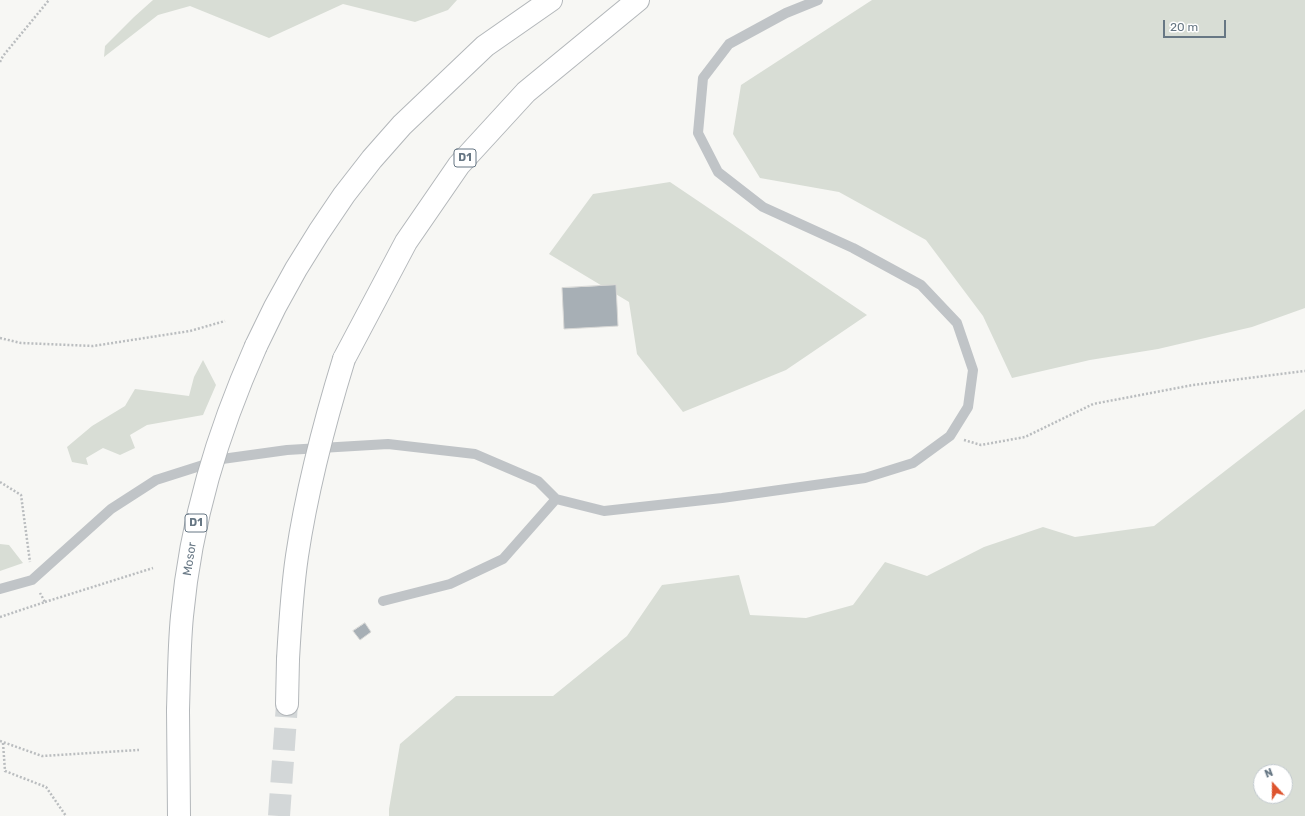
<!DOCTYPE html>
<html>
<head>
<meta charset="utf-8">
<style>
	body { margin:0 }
	#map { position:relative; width:1305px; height:816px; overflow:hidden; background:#f7f7f4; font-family:Rubik,sans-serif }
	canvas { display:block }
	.north { position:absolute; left:1253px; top:764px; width:40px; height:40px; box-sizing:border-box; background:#fff; border:1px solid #c2c9ce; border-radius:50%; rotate:339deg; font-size:11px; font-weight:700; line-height:16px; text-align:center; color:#677784 }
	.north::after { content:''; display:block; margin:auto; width:14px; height:18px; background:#dd542e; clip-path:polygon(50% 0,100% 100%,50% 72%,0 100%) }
	.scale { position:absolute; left:1163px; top:20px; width:63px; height:18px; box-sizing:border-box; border:2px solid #677784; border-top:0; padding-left:5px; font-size:12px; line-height:14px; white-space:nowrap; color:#677784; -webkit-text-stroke:3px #fff; paint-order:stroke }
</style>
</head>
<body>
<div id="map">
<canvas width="1305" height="816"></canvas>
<div class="north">N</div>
<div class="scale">20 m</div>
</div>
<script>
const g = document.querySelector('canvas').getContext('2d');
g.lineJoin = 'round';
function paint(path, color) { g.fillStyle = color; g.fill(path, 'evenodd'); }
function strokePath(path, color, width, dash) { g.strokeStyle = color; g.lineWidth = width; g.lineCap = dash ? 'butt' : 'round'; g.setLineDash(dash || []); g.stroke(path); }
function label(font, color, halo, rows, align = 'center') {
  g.font = font + ' Rubik,sans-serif'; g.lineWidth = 4; g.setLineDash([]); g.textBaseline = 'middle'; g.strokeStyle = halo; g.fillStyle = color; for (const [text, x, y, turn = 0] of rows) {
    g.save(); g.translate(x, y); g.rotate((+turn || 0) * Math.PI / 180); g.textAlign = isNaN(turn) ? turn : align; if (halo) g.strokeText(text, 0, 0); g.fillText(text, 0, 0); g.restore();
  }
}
const green = new Path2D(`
	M153,0h304l-9,10 -33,12 -72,-18 -74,34 -79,-32 -32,9 -54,42 1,-11 29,-29z
	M872,0h433v308l-53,19 -94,22 -68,11 -78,18 -29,-62 -57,-76 -87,-48 -79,-14 -27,-44 8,-49z
	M670,182l197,133 -81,55 -103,42 -46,-58 -8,-52 -80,-48 44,-60z
	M203,360l13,25 -13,30 -56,10 -17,10 5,13 -15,7 -17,-7 -17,10 2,7 -16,-3 -5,-15 25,-21 33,-20 10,-17 54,7 5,-19z
	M1305,409v407h-916v-7l11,-65 56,-48h97l74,-60 35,-51 77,-10 11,40 56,3 47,-13 32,-43 42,14 57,-29 59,-20 32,10 79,-11zM1261,772h24v24h-24z
	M0,544l9,1 14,18 -23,8z`);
const building = new Path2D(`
	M616,285l2,41 -54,3 -2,-41z
	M365,623l6,9 -11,8 -7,-9z`);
const highwayTunnel = new Path2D(`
	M279,816l8,-112`);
const path = new Path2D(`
	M0,62l3,-6 46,-56
	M0,338l21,5 72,3 97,-15 35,-10
	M964,440l17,5 44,-8 68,-33 100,-19 112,-14
	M0,482l21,13 9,67
	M45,602l108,-34
	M0,617l45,-15 -5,-9
	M0,741l42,15 97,-6
	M3,743l2,28 41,16 20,29`);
const lane = new Path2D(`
	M0,589l32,-9 79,-71 45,-29 66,-21 65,-9 101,-6 87,10 63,27 18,18 48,12 118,-13 143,-20 48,-15 37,-27 18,-29 5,-37 -16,-47 -36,-38 -68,-37 -90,-41 -45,-35 -20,-39 5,-55 26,-34 57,-31 32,-13
	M383,601l67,-17 53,-25 53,-60`);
const highway = new Path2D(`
	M256,346l19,-39 21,-38 23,-37 25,-37 28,-36 30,-34 83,-79 66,-46
	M344,359l62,-117 53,-77 67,-73 112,-92
	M287,704l1,-45
	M178,710l1,106`);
const highwayBridge = new Path2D(`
	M288,659c2,-35 4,-69 9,-103 10,-67 27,-132 47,-197
	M178,710c1,-31 1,-63 4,-94 9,-96 35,-182 74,-270`);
const shields = [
	[465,158,22],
	[196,523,22]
];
const shieldNames = [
	["D1",465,158],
	["D1",196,523]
];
const streetNames = [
	["Mosor",190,559,-81]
];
paint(green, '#d8ddd5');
paint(building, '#a7afb5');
strokePath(building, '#d8d8d6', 1);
strokePath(highwayTunnel, '#d3d7d8', 22, [22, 11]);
strokePath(highway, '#b3b7ba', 24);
strokePath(path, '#babdbf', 2.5, [2, 2]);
strokePath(lane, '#c0c4c7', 10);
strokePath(highway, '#fff', 22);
strokePath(highwayBridge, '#b3b7ba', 24, []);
strokePath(highwayBridge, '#fff', 22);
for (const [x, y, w] of shields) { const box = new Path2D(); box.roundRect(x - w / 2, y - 9, w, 18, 3); g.fillStyle = '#fff'; g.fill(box); strokePath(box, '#677784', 1); }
label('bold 11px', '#677784', null, shieldNames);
label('12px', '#677784', '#fff', streetNames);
</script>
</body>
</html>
